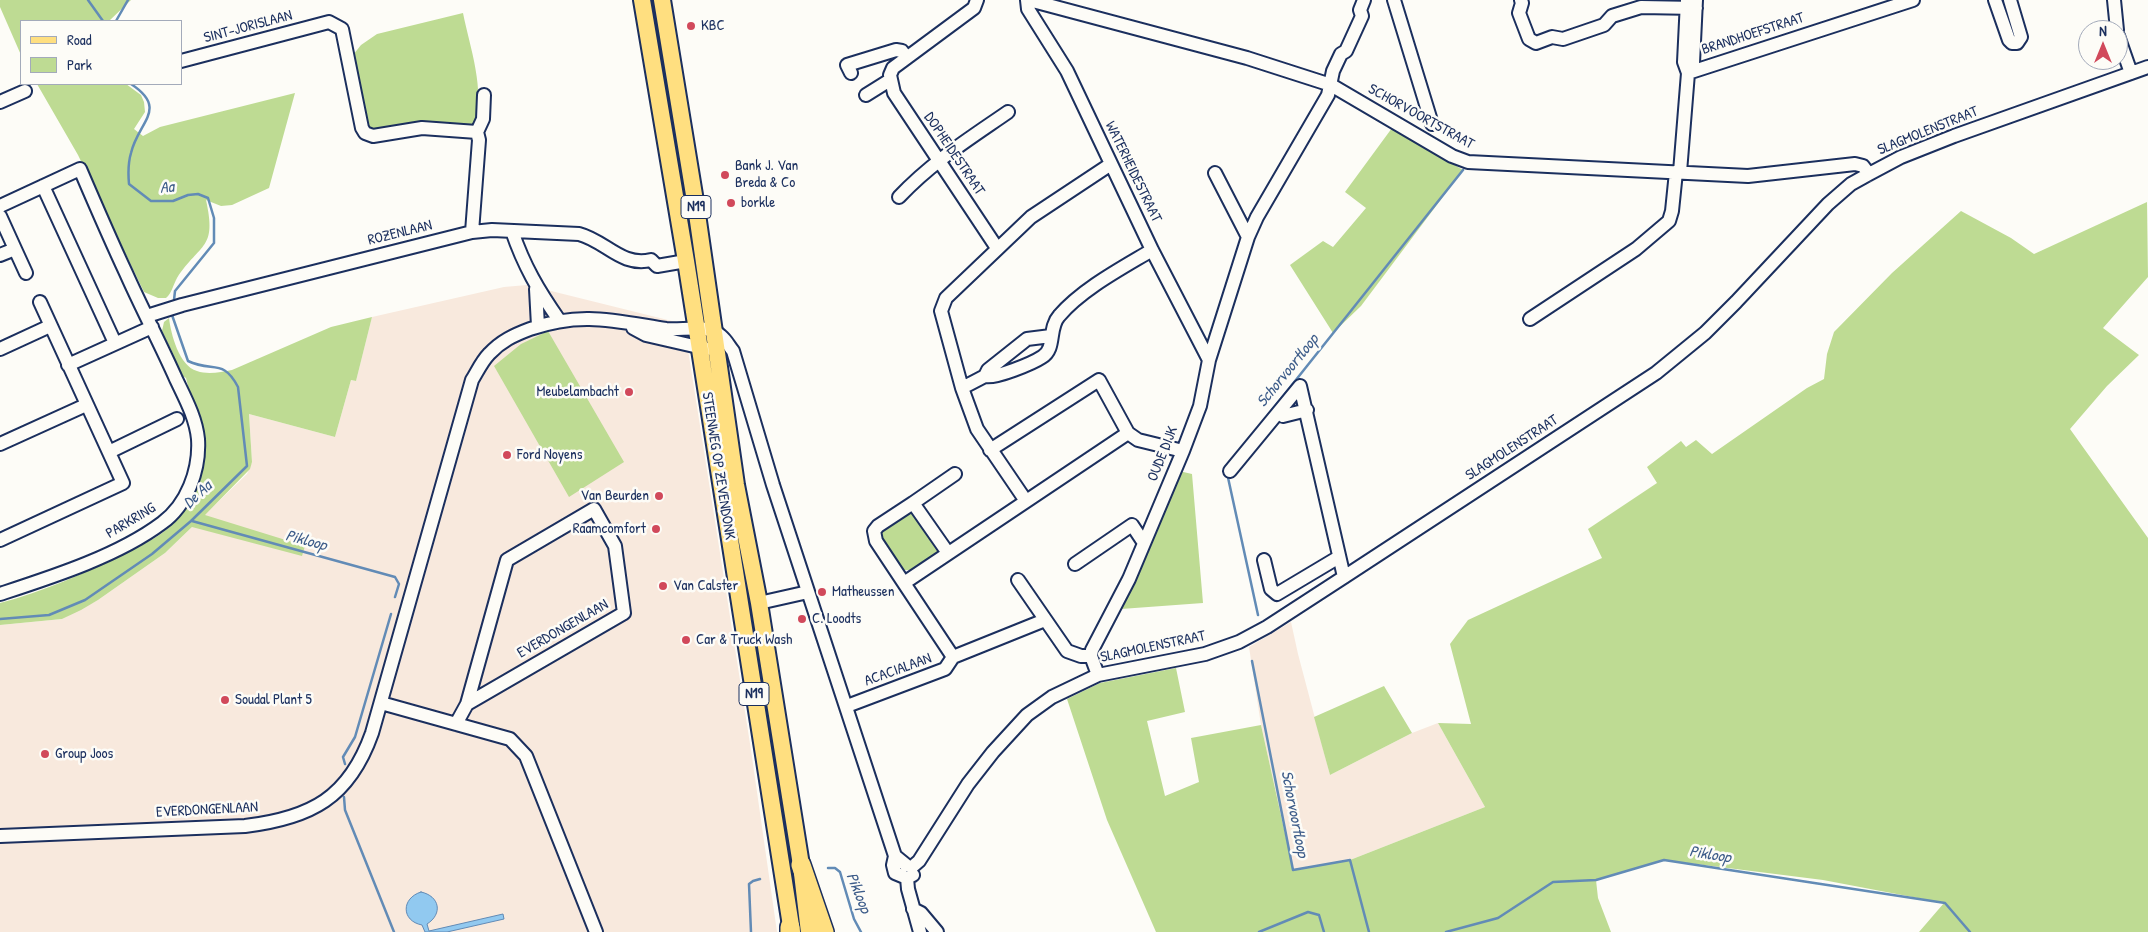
<!DOCTYPE html>
<html>
<head>
<meta charset="utf-8">
<style>
	body { margin:0 }
	#map { position:relative; width:2148px; height:932px; overflow:hidden; background:#fdfcf7; font-family:"Patrick Hand",sans-serif }
	canvas { display:block }
	.legend { position:absolute; left:20px; top:20px; width:162px; height:65px; box-sizing:border-box; background:#fdfcf7; border:1px solid #a3aaba; margin:0; padding:6px 9px; list-style:none; font-size:15px; color:#1b2f5e }
	.legend li { display:flex; align-items:center; gap:10px; height:25px }
	.legend b { width:25px; border:1px solid #a3aaba }
	.north { position:absolute; left:2078px; top:20px; width:50px; height:50px; box-sizing:border-box; background:#fdfcf7; border:1px solid #a3aaba; border-radius:50%; rotate:0deg; font-size:14px; font-weight:700; line-height:20px; text-align:center; color:#1b2f5e }
	.north::after { content:''; display:block; margin:auto; width:18px; height:22px; background:#d1495b; clip-path:polygon(50% 0,100% 100%,50% 72%,0 100%) }
</style>
</head>
<body>
<div id="map">
<canvas width="2148" height="932"></canvas>
<ul class="legend">
<li><b style="height:6px;background:#ffdf80"></b>Road</li>
<li><b style="height:14px;background:#bedb93"></b>Park</li>
</ul>
<div class="north">N</div>
</div>
<script>
const g = document.querySelector('canvas').getContext('2d');
g.lineJoin = 'round';
function paint(path, color) { g.fillStyle = color; g.fill(path, 'evenodd'); }
function strokePath(path, color, width, dash) { g.strokeStyle = color; g.lineWidth = width; g.lineCap = dash ? 'butt' : 'round'; g.setLineDash(dash || []); g.stroke(path); }
function label(font, color, halo, rows, align = 'center') {
  g.font = font + ' "Patrick Hand",sans-serif'; g.lineWidth = 5; g.setLineDash([]); g.textBaseline = 'middle'; g.strokeStyle = halo; g.fillStyle = color; for (const [text, x, y, turn = 0] of rows) {
    g.save(); g.translate(x, y); g.rotate((+turn || 0) * Math.PI / 180); g.textAlign = isNaN(turn) ? turn : align; if (halo) g.strokeText(text, 0, 0); g.fillText(text, 0, 0); g.restore();
  }
}
const built = new Path2D(`
	M527,285l157,39 67,426 26,182h-777v-307l62,-6 36,-19 67,-47 82,-79 5,-12 -3,-48 86,23 16,-57 5,1 16,-64 132,-30z
	M1291,622l7,32 32,121 82,-42 26,-10 47,84 -135,53 -57,10 -32,-145 -12,-78z`);
const green = new Path2D(`
	M0,0h131l-22,21h-88v34l-21,-48z
	M649,0h8l46,294 -4,1z
	M463,13c7,35 23,78 11,112l-99,6 -8,-5 -14,-71 8,-10 16,-11z
	M37,84h89l15,11 3,7 1,10 -11,17 9,7 17,-9 135,-34 -26,95 -37,17 -11,1 -15,-6c11,50 -5,42 -29,78 -4,7 -5,15 -11,20h-8l-14,-6 -66,-137z
	M1392,128l71,42 -102,136 -28,27 -43,-68 33,-24 10,6 33,-39 -21,-16z
	M2147,202l1,75 -45,51 36,27 -32,31 -37,43 78,109v394h-229l25,-29 -121,-23 -159,-20 -68,20 2,18 13,34h-455l-49,-112 -40,-121 33,-16 76,-15 9,44 -38,9 18,75 34,-14 -8,-44 70,-13 32,145 57,-10 135,-53 -47,-84 33,1 -21,-80 18,-24 134,-62 -14,-29 69,-46 -10,-16 34,-26 5,6 10,-7 16,14 95,-66 17,-9 3,-25 7,-22 58,-59 69,-62 50,27 23,16z
	M372,317l-16,64 -5,-1 -16,57 -86,-23 3,48 -2,7 -45,46 100,31 -3,10 -110,-29 -27,26 -67,47 -17,10 -19,9 -62,6v-22c43,-11 85,-30 125,-50 12,-6 26,-12 37,-20 19,-13 31,-33 39,-55h-1l3,-18 -17,-73 2,-1 -2,-8 -7,-4 -6,-20 -11,-23 2,-9 5,-4c2,16 10,48 28,53 11,4 24,1 35,-1l99,-43z
	M548,331l76,131 -55,35 -75,-131 27,-22z
	M1179,471l13,3 11,129 -82,6z
	M908,512l8,3 21,29 1,7 -27,19h-9l-22,-33 1,-8z
	M1384,686l28,47 -82,42 -16,-58z`);
const water = new Path2D(`
	M421,892c19,4 22,22 6,32l2,7 74,-17 1,5 -57,13h-22l-3,-7c-21,-4 -21,-27 -1,-33z`);
const stream = new Path2D(`
	M88,0l15,21
	M116,21l12,-21
	M131,84c38,25 7,38 0,69 -3,10 -3,20 -2,31l22,17h22l15,-6 10,-1 10,4 6,20v25l-39,48 -1,9
	M1268,415l195,-245
	M1227,473l31,142
	M192,521l203,56 4,7 -4,13
	M0,619l49,-4 36,-15 67,-46 39,-33 56,-55 -9,-79c-15,-29 -25,-14 -50,-26l-16,-46
	M1252,661l41,209 57,-10 19,72
	M345,764l-2,-7 12,-20 36,-123
	M344,797l1,13 49,122
	M828,868h7l5,4 14,47 7,13
	M751,932l-2,-48 4,-3 7,-2
	M1259,932l49,-20 11,3 5,17
	M1446,932l52,-14 55,-36 43,-2 68,-20 281,43 25,29`);
const minor = new Path2D(`
	M977,0l-3,8 -81,60 -3,7 4,18 103,155
	M1027,0l1,9 39,62 85,179 57,110
	M1029,0l218,58 84,27 121,71 16,6 280,14 107,-12 8,2 6,8
	M1394,0l38,124
	M1521,0l1,3 -3,10 10,26 7,4 16,-6 11,2 41,-14 8,-9 29,-9 55,1
	M1995,0l14,40 3,3h5l4,-6 -11,-37
	M2114,0l3,30
	M1687,1l-3,61 4,11
	M2118,36l13,37
	M181,61l148,-39 13,7 20,99 3,5 8,3 49,-8 55,4 2,8 -7,92
	M851,73l-4,-8 49,-15 6,1 4,6
	M1688,73l225,-73
	M866,95l24,-15
	M0,102l25,-11
	M477,132l6,-13 1,-24
	M1680,172l8,-99 5,-10 3,-63
	M1215,173l33,64
	M43,186l72,157
	M899,197c33,-35 70,-58 109,-85
	M0,206l80,-37c15,35 30,70 46,104 16,36 34,70 50,106 9,19 20,39 22,60 2,31 -11,66 -36,84 -44,33 -110,54 -162,71
	M0,216l15,33 -15,6
	M512,231c12,35 26,59 47,89
	M15,249l11,24
	M536,289l2,37
	M147,316l35,-11 290,-73 20,-2 87,4c27,7 42,33 72,26l6,6 29,-5
	M1530,319l106,-70 33,-28 3,-10 4,-39
	M633,328l13,7 61,14
	M0,349l50,-23
	M68,365l84,-38
	M985,376l3,-6 39,-31 24,-3
	M962,388l23,-12c10,3 48,-13 57,-19 14,-8 6,-29 17,-41 23,-27 63,-48 93,-66
	M1283,416l24,-6
	M0,444l86,-39
	M990,450l109,-70 29,53 10,7 45,11
	M109,452l68,-33
	M1230,471l70,-85 44,191
	M1026,501l-49,-72 -15,-41 -21,-77 5,-13 85,-81 80,-53
	M913,503l42,-29
	M0,540l123,-57 -83,-181
	M948,553l-35,-50 -35,23 -4,5 2,10 77,116 92,-37
	M1264,560l7,29 6,5 62,-37
	M1075,564l57,-39 12,18
	M1018,580l49,71 14,5h10
	M904,583l224,-150
	M759,603l49,-11
	M1098,675l-7,-19 1,-6 37,-71 54,-128 17,-45 9,-46 39,-123 9,-20 71,-122 5,-24 8,-17 5,-3 16,-35 -2,-6 4,-10
	M381,703l129,36 16,17 70,176
	M847,706l98,-37 8,-12
	M456,724l11,-20 40,-144 87,-51 21,37 9,67 -157,91
	M0,836l245,-10c66,-8 104,-28 127,-93l100,-353c5,-8 10,-19 17,-26 12,-13 25,-19 41,-25 51,-18 85,-8 136,0 16,2 42,-6 55,7 5,4 8,10 12,15l40,134 122,371 11,9
	M895,856l-2,9 2,8 12,5 6,-3
	M912,867l7,-6 49,-77 25,-32 34,-37 25,-18 46,-22 107,-21 34,-12 28,-15 77,-50 312,-204 49,-40 31,-31 92,-98 23,-20 18,-10 32,-17 53,-21 194,-69
	M907,878l1,11 12,43
	M913,909l8,4 16,19`);
const major = new Path2D(`
	M642,0l44,261 106,671
	M662,0l34,207 40,278 23,118 42,262 8,67`);
const highway = new Path2D(`
	M801,865l23,67
	M790,932v-5`);
const markers = [
	[691,26,5,"#d1495b"],
	[725,175,5,"#d1495b"],
	[731,203,5,"#d1495b"],
	[629,392,5,"#d1495b"],
	[507,455,5,"#d1495b"],
	[659,496,5,"#d1495b"],
	[656,529,5,"#d1495b"],
	[663,586,5,"#d1495b"],
	[822,592,5,"#d1495b"],
	[802,619,5,"#d1495b"],
	[686,640,5,"#d1495b"],
	[225,700,5,"#d1495b"],
	[45,754,5,"#d1495b"]
];
const shields = [
	[696,207,30],
	[754,694,30]
];
const shieldNames = [
	["N19",696,207],
	["N19",754,694]
];
const poiNames = [
	["KBC",701,26],
	["Bank J. Van",735,166],
	["Breda & Co",735,183],
	["borkle",741,203],
	["Meubelambacht",619,392,"right"],
	["Ford Noyens",517,455],
	["Van Beurden",649,496,"right"],
	["Raamcomfort",646,529,"right"],
	["Van Calster",673,586],
	["Matheussen",832,592],
	["C. Loodts",812,619],
	["Car & Truck Wash",696,640],
	["Soudal Plant 5",235,700],
	["Group Joos",55,754]
];
const streetNames = [
	["SINT-JORISLAAN",248,27,-15],
	["BRANDHOEFSTRAAT",1753,34,-18],
	["SCHORVOORTSTRAAT",1421,117,29],
	["SLAGMOLENSTRAAT",1928,131,-22],
	["DOPHEIDESTRAAT",954,154,56],
	["WATERHEIDESTRAAT",1133,172,64],
	["ROZENLAAN",400,233,-14],
	["SLAGMOLENSTRAAT",1512,448,-33],
	["OUDE DIJK",1163,454,-68],
	["STEENWEG OP ZEVENDONK",718,466,81],
	["PARKRING",131,521,-31],
	["EVERDONGENLAAN",563,629,-30],
	["SLAGMOLENSTRAAT",1153,647,-12],
	["ACACIALAAN",898,670,-20],
	["EVERDONGENLAAN",207,810,-3]
];
const waterNames = [
	["Aa",167,188,-7],
	["Schorvoortloop",1288,371,-51],
	["De Aa",198,495,-43],
	["Pikloop",306,541,15],
	["Schorvoortloop",1294,814,79],
	["Pikloop",1710,855,9],
	["Pikloop",858,893,68]
];
paint(built, '#f8e9dd');
paint(green, '#bedb93');
paint(water, '#91c9f0');
strokePath(water, '#628bb6', 1);
strokePath(stream, '#628bb6', 2.5);
strokePath(minor, '#1b2f5e', 16);
strokePath(major, '#1b2f5e', 20);
strokePath(highway, '#1b2f5e', 22);
strokePath(minor, '#fdfcf7', 12);
strokePath(major, '#ffdf80', 16);
strokePath(highway, '#ffdf80', 19);
for (const [x, y, r, color] of markers) { const dot = new Path2D(); dot.arc(x, y, r, 0, 2 * Math.PI); g.fillStyle = color; g.fill(dot); strokePath(dot, '#fdfcf7', 2); }
for (const [x, y, w] of shields) { const box = new Path2D(); box.roundRect(x - w / 2, y - 11.5, w, 23, 4); g.fillStyle = '#fdfcf7'; g.fill(box); strokePath(box, '#1b2f5e', 1); }
label('bold 14px', '#1b2f5e', null, shieldNames);
label('15px', '#1b2f5e', '#fdfcf7', poiNames, 'left');
label('15px', '#1b2f5e', '#fdfcf7', streetNames);
label('italic 16px', '#3e5d8a', '#fdfcf7', waterNames);
</script>
</body>
</html>
